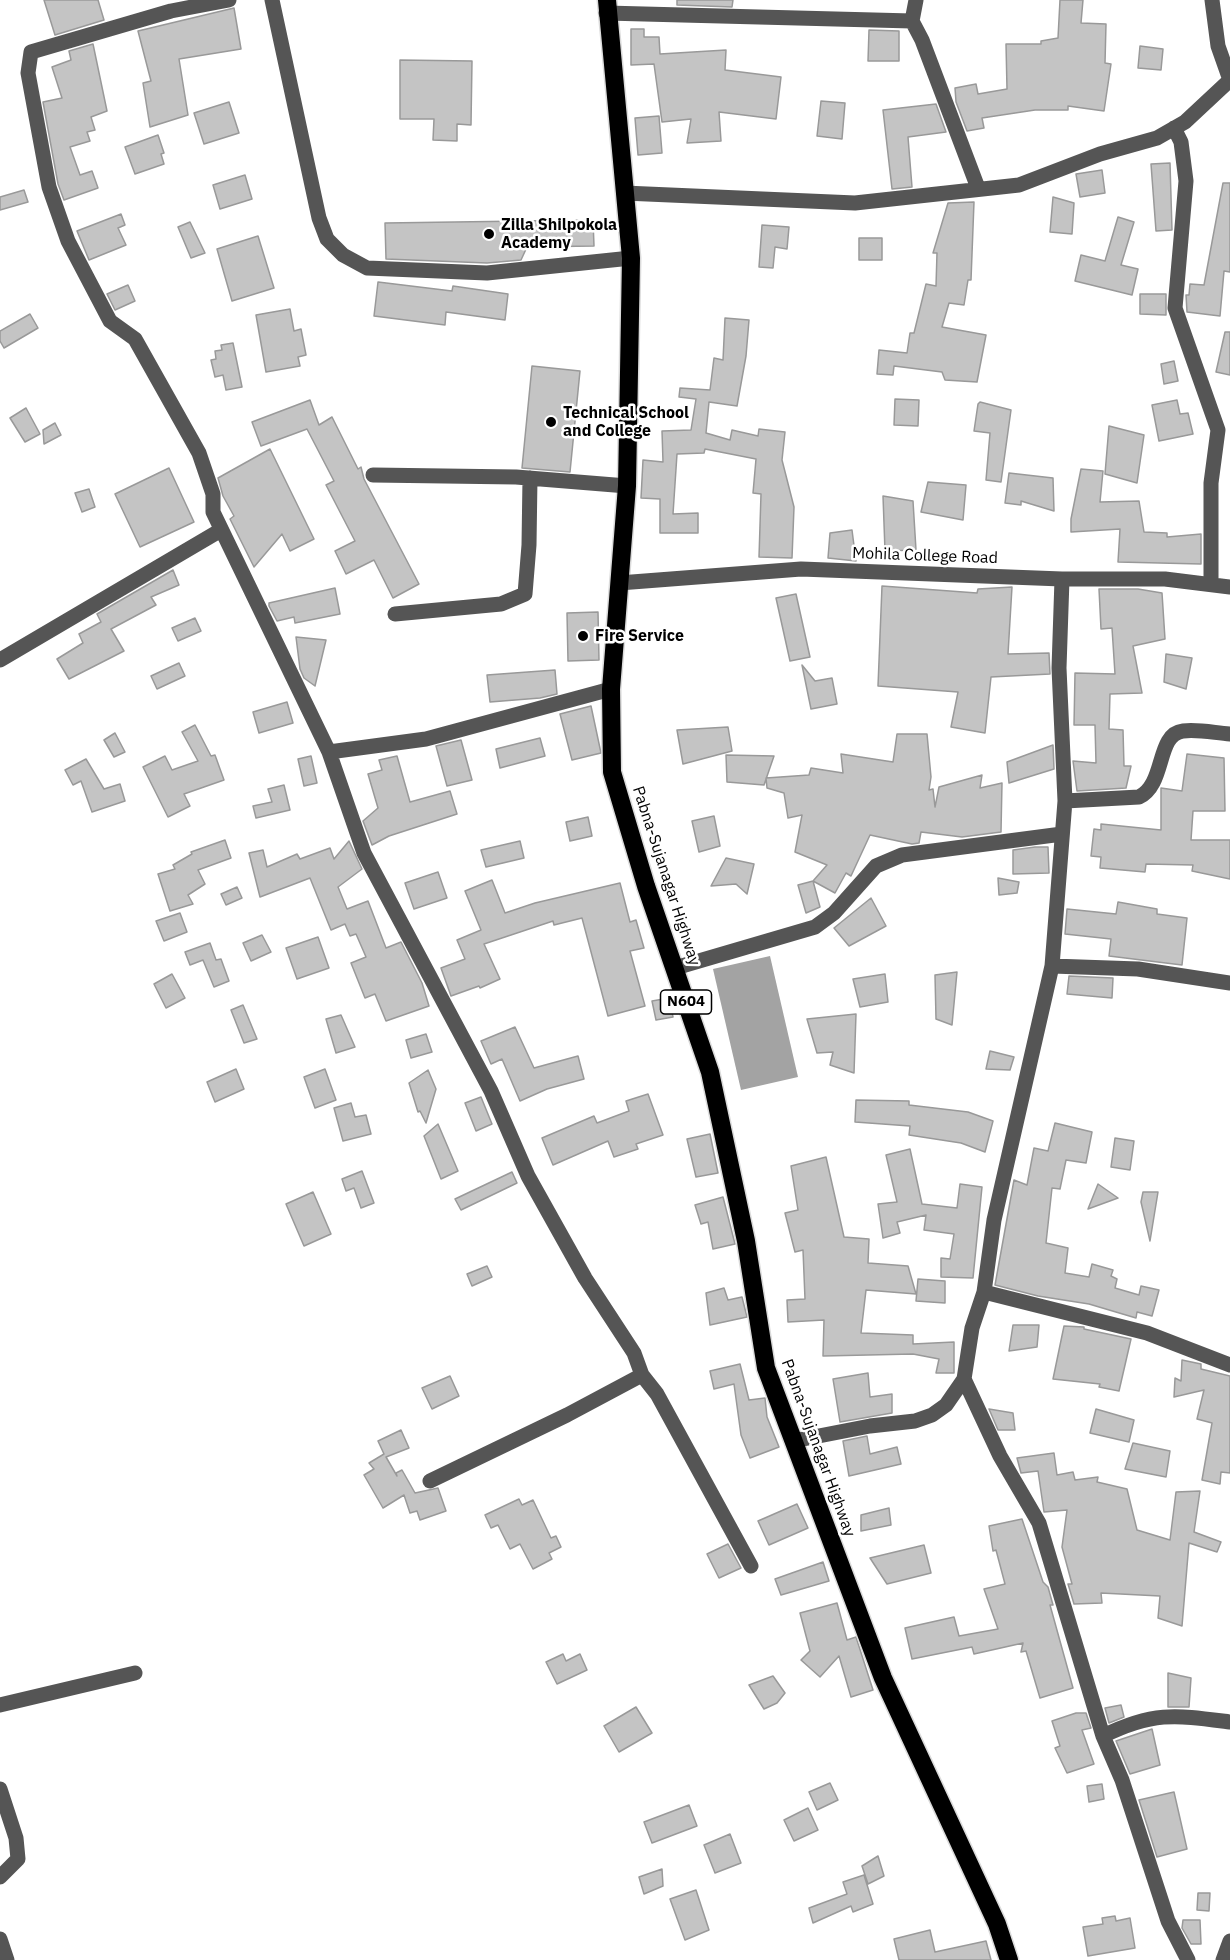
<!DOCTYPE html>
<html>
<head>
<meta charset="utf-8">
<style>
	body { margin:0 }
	canvas { display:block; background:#fff }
</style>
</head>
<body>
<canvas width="1230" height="1960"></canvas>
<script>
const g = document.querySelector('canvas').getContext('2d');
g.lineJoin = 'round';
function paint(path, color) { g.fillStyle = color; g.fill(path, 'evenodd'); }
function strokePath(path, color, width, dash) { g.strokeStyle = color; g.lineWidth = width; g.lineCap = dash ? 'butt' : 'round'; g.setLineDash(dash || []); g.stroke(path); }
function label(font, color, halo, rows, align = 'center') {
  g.font = font + ' "IBM Plex Sans",sans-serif'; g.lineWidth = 5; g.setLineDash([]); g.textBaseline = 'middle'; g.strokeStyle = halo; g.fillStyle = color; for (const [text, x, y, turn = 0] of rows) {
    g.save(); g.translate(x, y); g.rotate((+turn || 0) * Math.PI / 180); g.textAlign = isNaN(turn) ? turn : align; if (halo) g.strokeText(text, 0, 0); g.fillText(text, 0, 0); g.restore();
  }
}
const water = new Path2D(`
	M770,956l28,121 -57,13 -28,-121z`);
const building = new Path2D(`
	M44,0h54l6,20 -49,15z
	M677,0h56l-1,7 -55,-2z
	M1060,0h23l-2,23 25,1 -1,39 6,1 -7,47 -36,-5v4h-33l-53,8 2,10 -17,3 -11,-29 -1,-14 21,-4 2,10 29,-5 -1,-45h35v-3l17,-3z
	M234,8l7,41 -62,10 9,56 -38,12 -7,-44 8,-2 -13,-50z
	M631,29h13v8h15l1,17 66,-4 -1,20 56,7 -5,42 -57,-7 2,29 -34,2 4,-24 -29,3 -8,-58 -23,1z
	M869,30l30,1v30h-31z
	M93,44l14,67 -16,6 4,13 -8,2 3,9 -20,6 10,28 12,-4 6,17 -34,12 -6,-16 -15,-82 19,-4 -10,-31 19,-7 -2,-9z
	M1140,46l23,3 -2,21 -23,-2z
	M400,60l72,1 -1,64 -14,-1v17l-24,-1 1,-21h-34z
	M821,101l24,2 -3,36 -25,-3z
	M229,102l10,31 -35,11 -10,-31z
	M936,104l10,28 -38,5 4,50 -20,2 -9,-79z
	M659,116l3,37 -24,2 -3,-37z
	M158,135l6,18 -3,1 3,10 -29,10 -10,-27z
	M1170,163l2,67 -16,1 -5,-67z
	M1102,170l3,23 -25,4 -4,-23z
	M245,175l7,24 -32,10 -7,-24z
	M1223,183h7v89l-6,-1 -4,45 -33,-4 -1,-17h3l1,-11 14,1z
	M24,190l4,12 -28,8v-13z
	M1053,197l21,6 -2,31 -22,-2z
	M974,202l-3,78h-3l-4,25 -15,-2 -7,24 44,8 -9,47 -32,-2 -3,-8 -48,-6 -1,9 -16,-1 2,-24 28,3 3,-20h4l12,-49 10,2 1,-33h-4l15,-50z
	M121,214l4,11 -7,3 8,17 -37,15 -12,-29z
	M1118,217l16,5 -13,43 17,4 -6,26 -57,-14 6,-26 24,6z
	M593,220l1,26 -67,1 -6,13 -34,3 -101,-4 -1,-36z
	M190,222l15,31 -14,5 -13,-31z
	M762,225l27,2 -2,22 -12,-2 -2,21 -14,-1z
	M258,236l16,52 -42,13 -15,-52z
	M859,238h23v22h-23z
	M378,282l74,9 1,-5 55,8 -3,26 -59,-8 -1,13 -71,-9z
	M128,285l7,16 -20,9 -8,-16z
	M1140,294h26v21l-26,-1z
	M290,309l4,22 7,-2 5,26 -8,2 2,9 -34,6 -10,-57z
	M30,314l8,14 -34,20 -4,-7v-10z
	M725,318l24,2 -3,36 -9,50 -28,-4 -3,31 24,7 2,-10 26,6 1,-7 26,3 -3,28 12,47 -2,51 -33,-1 2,-63 -8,-1 3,-34 -51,-10 -1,4 -27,1 -4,60 25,-1v20h-38v-34l-19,-1 2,-38 20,2 -1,-31 29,-1 5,-31 -17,-2 1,-9 30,2 4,-32 9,2z
	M1225,332h5v43l-14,-3z
	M233,343l9,44 -16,3 -3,-15 -8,2 -4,-17 5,-1 -1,-8 7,-1 -1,-5z
	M1174,361l4,20 -14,3 -3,-20z
	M532,366l48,5 -10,101 -48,-4z
	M895,399l24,1 -1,26 -24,-1z
	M310,400l9,25 13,-8 26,52 3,-2 3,12 55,105 -26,14 -19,-38 -28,14 -11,-23 20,-10 -29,-56 8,-4 -27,-52 -46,17 -9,-24z
	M1177,400l3,14 8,-1 5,21 -34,7 -7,-36z
	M980,402l31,8 -10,72 -15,-2 4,-47 -16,-2 4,-27z
	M26,408l14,26 -15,8 -15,-24z
	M55,423l6,12 -17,9 -1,-14z
	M1109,426l35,9 -7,48 -32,-9z
	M270,449l44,90 -24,12 -8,-17 -28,33 -24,-48 4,-3 -11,-20 -5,-18z
	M169,468l25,54 -54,25 -25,-53z
	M1081,469l22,2 -3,31 39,-1 5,31 23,1v4l34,-3v30l-83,-2 2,-33 -49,3v-13z
	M1009,473l44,5 1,33 -33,-10v4l-16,-2z
	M928,482l38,3 -3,35 -42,-8z
	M89,489l6,18 -13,5 -7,-19z
	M883,496l30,5 3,49 -31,1z
	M852,530l4,31 -28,-3 2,-25z
	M173,570l6,15 -28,12 5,8 -45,24 13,22 -55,28 -12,-20 26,-16 -4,-9 22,-12 -4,-8z
	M882,586l95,7 1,-4 34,-2 -4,67 41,-1 1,21 -59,3 -6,56 -34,-6 7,-35 -80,-6z
	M335,588l5,26 -45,9 -1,-6 -17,4 -8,-15v-3z
	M1099,589h39l24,4 3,46 -32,7 9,47 -32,1 -1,35 14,1 1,36h7l-5,22 -49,3 -4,-30 23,2 -1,-38h-21l1,-52 40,1 -3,-46 -11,1z
	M796,594l14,63 -20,4 -14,-63z
	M598,612l1,48 -31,1 -1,-48z
	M195,618l6,13 -23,10 -6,-13z
	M296,637l30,3 -11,46 -11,-8 -4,-9z
	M1166,654l26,4 -6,31 -22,-7z
	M179,663l6,13 -28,13 -6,-13z
	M802,665l13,16 17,-3 5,26 -26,5z
	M555,670l2,24 -17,4 -50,4 -3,-27z
	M287,702l6,21 -34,10 -6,-21z
	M591,706l10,47 -29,7 -12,-46z
	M195,725l16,31 4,-1 9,25 -40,14 6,12 -22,11 -25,-50 22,-11 7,14 26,-9 -16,-29z
	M728,727l4,24 -49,13 -6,-34z
	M115,733l10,19 -11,5 -10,-17z
	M897,734h30l4,43 -2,13 4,-1 2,18 4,-20 43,-12 -2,13 22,-5 -1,49 -39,5 -41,-5 -2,11 -7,1 -42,-9 -19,41 -5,-3 -11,20 -22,-12 14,-16 -32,-13 7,-37 -14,3 -4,-25 -17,-5 -1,-10 43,-3 2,-7 32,5 -2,-19 52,8z
	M540,738l5,18 -45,12 -4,-19z
	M461,740l11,40 -25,6 -11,-40z
	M1053,745l1,24 -45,14 -2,-21z
	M1187,754l37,4 1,53h-32l-2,29h39v39l-38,-8 1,-6 -47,-1 -1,8 -45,-4 1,-11 -10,-1 3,-27 7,1v-6l60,6v-42l21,3z
	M726,755l48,1 -10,29 -37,-3z
	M311,756l6,27 -13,3 -6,-27z
	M397,756l13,46 40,-11 7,23 -68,22 -17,9 -9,-24 15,-13 -10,-34 14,-4 -3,-10z
	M86,759l18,30 16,-5 5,17 -33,11 -11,-31 -8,4 -8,-15z
	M284,785l6,25 -34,8 -3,-12 19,-4 -4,-13z
	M714,816l6,30 -21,6 -7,-31z
	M588,817l4,19 -22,5 -4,-19z
	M225,840l6,18 -33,12 7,14 -17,11 5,9 -23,7 -12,-37 17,-5 -2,-4 19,-11 -1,-2z
	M349,841l13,28 -24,18 9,22 21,-8 18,47 15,-6 21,41 7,23 -43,15 -11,-27 -10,4 -14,-35 15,-6 -10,-23 -6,2 -5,-12 -14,6 -21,-52 -50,19 -11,-44 14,-3 4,17 30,-13 3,5 30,-11 4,11z
	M520,841l4,17 -38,9 -5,-17z
	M1035,847h13l1,26 -36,1v-24z
	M726,858l28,6 -7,30 -11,-10 -25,2z
	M438,872l9,26 -33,11 -9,-26z
	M998,878l21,4 -2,11 -18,2z
	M492,880l13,33 30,-10 85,-20 10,39 6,-2 8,28 -14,3 15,55 -37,10 -26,-98 -28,7 -1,-4 -69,23 16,35 -20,9 -1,-2 -28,10 -10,-28 24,-9 -8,-19 24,-10 -16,-39z
	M813,881l7,26 -14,6 -8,-28z
	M237,887l5,11 -16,7 -5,-11z
	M871,898l15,28 -37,20 -15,-18z
	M1118,902l39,7v5l30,4 -5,47 -73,-9 2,-17 -46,-5 2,-25 49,5z
	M180,913l7,19 -23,9 -8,-20z
	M262,935l9,17 -20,9 -8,-18z
	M318,937l11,31 -32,11 -11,-31z
	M210,943l6,17 5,-1 8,22 -15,6 -11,-27 -13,5 -5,-13z
	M957,972l-5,53 -16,-6 -1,-44z
	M172,974l13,24 -19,10 -12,-24z
	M885,974l3,28 -28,5 -7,-28z
	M1069,976l44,2 -1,20 -45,-4z
	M669,998l4,19 -17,3 -4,-19z
	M243,1005l14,34 -13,4 -13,-33z
	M856,1014l-2,59 -24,-8 3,-13 -16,1 -10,-34z
	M341,1015l14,32 -19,6 -10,-34z
	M515,1027l19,41 44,-12 6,23 -37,10 -27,12 -18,-42 -11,5 -10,-23z
	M426,1034l6,18 -21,6 -5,-18z
	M990,1051l24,6 -4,13 -24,-1z
	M236,1069l8,20 -29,13 -8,-20z
	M325,1069l11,31 -21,8 -11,-31z
	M428,1070l8,19 -10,34 -6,-12 -2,1 -9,-29z
	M648,1094l15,41 -27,9 2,5 -24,8 -6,-16 -55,24 -11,-27 52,-22 3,7 32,-12 -3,-10z
	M481,1097l11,27 -16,7 -11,-28z
	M856,1100l53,1v4l59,7 25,9 -8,31 -24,-9 -52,-8 1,-9 -55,-4z
	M351,1103l4,14 11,-2 5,19 -28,7 -9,-33z
	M1055,1123l37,9 -6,31 -20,-3 -6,29 -8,-1 -6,55 22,5 -3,25 24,4 3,-13 21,6 -2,6 6,3 -2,9 24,7 2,-9 18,4 -7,26 -15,-4 -1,6 -47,-14 -51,-8 -43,-11 19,-105 13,5 7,-37 14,3z
	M438,1124l20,47 -17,8 -17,-43z
	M710,1134l8,39 -22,4 -9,-38z
	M1115,1138l19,3 -4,29 -19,-3z
	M910,1149l12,55 35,4 3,-24 22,3 -9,91 -32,-1v-19l9,1 4,-25 -30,-4 2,-15 -29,7 3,11 -17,5 -5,-34 19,-2 -11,-47z
	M826,1157l18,80 25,2 -1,24 40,3 8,28 -50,-4 -5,43 52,2v9l41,-2v31h-18l3,-14 -26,-5 -90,2 1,-36 -36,2 -1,-22 18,-1 -2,-49 -8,2 -10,-39 13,-3 -7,-44z
	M362,1171l12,32 -13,5 -7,-20 -8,3 -4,-12z
	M512,1172l5,11 -56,27 -6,-11z
	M1098,1184l20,14 -30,11z
	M313,1192l18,42 -27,12 -18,-42z
	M1143,1192h15l-8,49 -9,-39z
	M723,1197l12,47 -22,5 -5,-27 -7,2 -6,-19z
	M487,1266l5,11 -20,9 -5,-12z
	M918,1279l27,2v22l-29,-2z
	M724,1288l4,12 14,-3 5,20 -37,8 -4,-32z
	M1013,1325h26l-2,22 -28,4z
	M1064,1326l20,1v2l47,10 -12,52 -20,-4 1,-3 -47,-5z
	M1182,1360l19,4v5l29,7v97l-9,-1 -1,12 -18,-4 10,-57 -15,-4 7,-29 -30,7 1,-19 6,3z
	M740,1364l9,36 16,-2 2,19 12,30 -29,11 -9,-23 -7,-51 -20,5 -4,-18z
	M868,1373l2,24 22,-3v19l-52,9 -7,-43z
	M450,1376l9,20 -27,13 -10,-21z
	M989,1409l24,4 2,17h-17z
	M1096,1409l38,11 -5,22 -39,-9z
	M401,1430l8,18 -23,9 11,19 -1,-3 6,-3 13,23 23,-5 8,23 -26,9 -3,-9 -7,2 -6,-18 -21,13 -19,-33 10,-6 -5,-6 15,-9 -6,-13z
	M867,1436l3,18 27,-7 4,17 -52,12 -6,-35z
	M1133,1443l37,8 -4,26 -41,-8z
	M1054,1453l3,22 16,-3 2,8 23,-3 -1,5 30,7 10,41 33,10 6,-48 24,-1 -6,41 27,10 -4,10 -28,-9 -7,83 -24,-8 2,-22 -59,-3 1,10 -28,1 -6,-20h4l-10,-37 5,-37 -23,2 -6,-41 -17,2 -4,-15z
	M519,1499l3,6 11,-5 18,38 5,-2 5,11 -12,6 3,6 -19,10 -13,-25 -10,5 -12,-24 -7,3 -6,-13z
	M797,1504l11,24 -39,17 -11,-24z
	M889,1508l2,17 -30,6v-16z
	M1022,1519l21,63 5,5 5,18h-3l23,83 -33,10 -14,-47 -5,1 2,-9 -49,11 -2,-7 -60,12 -7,-31 49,-11 5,19 39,-7 -14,-40 21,-5 -9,-34 -3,1 -4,-25z
	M728,1544l13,24 -22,10 -12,-24z
	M924,1545l7,28 -44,11 -17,-26z
	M823,1562l6,19 -48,14 -6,-16z
	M837,1603l10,37 9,-3 17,53 -22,7 -12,-41 -19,21 -19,-17 9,-9 -10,-38z
	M563,1654l3,7 14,-7 7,16 -30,14 -11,-22z
	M1168,1673l23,5 -2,29h-21z
	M773,1676l12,17 -8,10 -13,6 -15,-24z
	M1121,1705l3,12 -15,6 -4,-15z
	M636,1707l16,26 -33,19 -15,-26z
	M1076,1713h10l5,15 -9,2 12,34 -27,9 -12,-25 5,-2 -8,-25z
	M1152,1729l8,36 -30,9 -14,-33z
	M830,1783l8,17 -21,10 -8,-18z
	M1102,1784l2,15 -15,3 -2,-16z
	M1174,1792l13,57 -30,8 -18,-57z
	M689,1805l8,21 -45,17 -8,-21z
	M808,1808l10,22 -24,11 -10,-21z
	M730,1834l11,29 -26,10 -11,-28z
	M878,1856l6,20 -16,8 -6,-18z
	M662,1869l1,17 -19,8 -5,-17z
	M864,1875l9,29 -20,8 -2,-6 -38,17 -4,-15 38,-14 -4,-12z
	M696,1890l13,40 -24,10 -15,-41z
	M1198,1893h12l-1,18 -12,-1z
	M1115,1916l1,5 14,-3 5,30 -47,8 -5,-29 20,-3 -1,-6z
	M1183,1920h17l1,24h-10l-9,-16z
	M930,1930l5,22 51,-11 5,19h-92l-5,-21z`);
const minor = new Path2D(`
	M229,0l-58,11 -140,41 -3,21 21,114 19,54 42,80 25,18 64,114 14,41v18l116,240 35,101 127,238 37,85 57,102 49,75 8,22 -75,40 -137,66
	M272,0l47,218 8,21 16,16 24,13 120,5 144,-15
	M916,0l-4,21 10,19 56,148
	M1212,0l6,46 12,34
	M606,13l306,8
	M1174,128l7,14 5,39 -11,127 43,122 -7,53v101
	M624,193l231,10 164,-18 81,-31 57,-16 28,-16 45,-42
	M373,475l143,2 111,9
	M1062,579l-3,89 6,133 -13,165 -58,254 -10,72 -12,36 -8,51 36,77 39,67 64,213 19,44 46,141 20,39
	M619,583l182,-14 261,10h103l65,8
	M395,614l106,-10 24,-10 4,-49 1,-67
	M0,660l221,-130
	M329,752l97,-13 185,-50
	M1065,801l74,-4c27,-13 17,-63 44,-66 15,-2 32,2 47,3
	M1052,966l86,3 92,14
	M675,968l140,-41 19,-14 42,-47 26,-11 160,-21
	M984,1292l163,41 83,32
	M642,1375l15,19 94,172
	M793,1441l77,-15 45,-5 17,-6 14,-10 18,-26
	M0,1705l135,-32
	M1103,1736c51,-25 73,-21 127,-14
	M0,1789l16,49 2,21 -18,18
	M0,1939l7,21
	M1223,1960l7,-19`);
const highway = new Path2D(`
	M607,0l24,258 -4,228 -16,203 1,83 34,114 64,186 36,169 20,127 117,310 114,246 12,36`);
const markers = [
	[489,234,6,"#000"],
	[551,422,6,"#000"],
	[583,636,6,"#000"]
];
const shields = [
	[686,1002,51]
];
const shieldNames = [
	["N604",686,1002]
];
const poiNames = [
	["Zilla Shilpokola",501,225],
	["Academy",501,243],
	["Technical School",563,413],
	["and College",563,431],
	["Fire Service",595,636]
];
const streetNames = [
	["Mohila College Road",925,556,2],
	["Pabna-Sujanagar Highway",666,876,72],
	["Pabna-Sujanagar Highway",818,1448,70]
];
paint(water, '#a3a3a3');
paint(building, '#c4c4c4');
strokePath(building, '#999', 1.5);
strokePath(highway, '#dbdbdb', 21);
strokePath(minor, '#555', 15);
strokePath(highway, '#000', 18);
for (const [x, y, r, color] of markers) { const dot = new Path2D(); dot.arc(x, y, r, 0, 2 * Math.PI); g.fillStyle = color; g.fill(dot); strokePath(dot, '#fff', 2); }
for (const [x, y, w] of shields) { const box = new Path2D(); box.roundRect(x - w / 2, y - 12, w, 24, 4.5); g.fillStyle = '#fff'; g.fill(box); strokePath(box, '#000', 1.5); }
label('bold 15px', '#000', null, shieldNames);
label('bold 16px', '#000', '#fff', poiNames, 'left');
label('16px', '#000', '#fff', streetNames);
</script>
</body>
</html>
